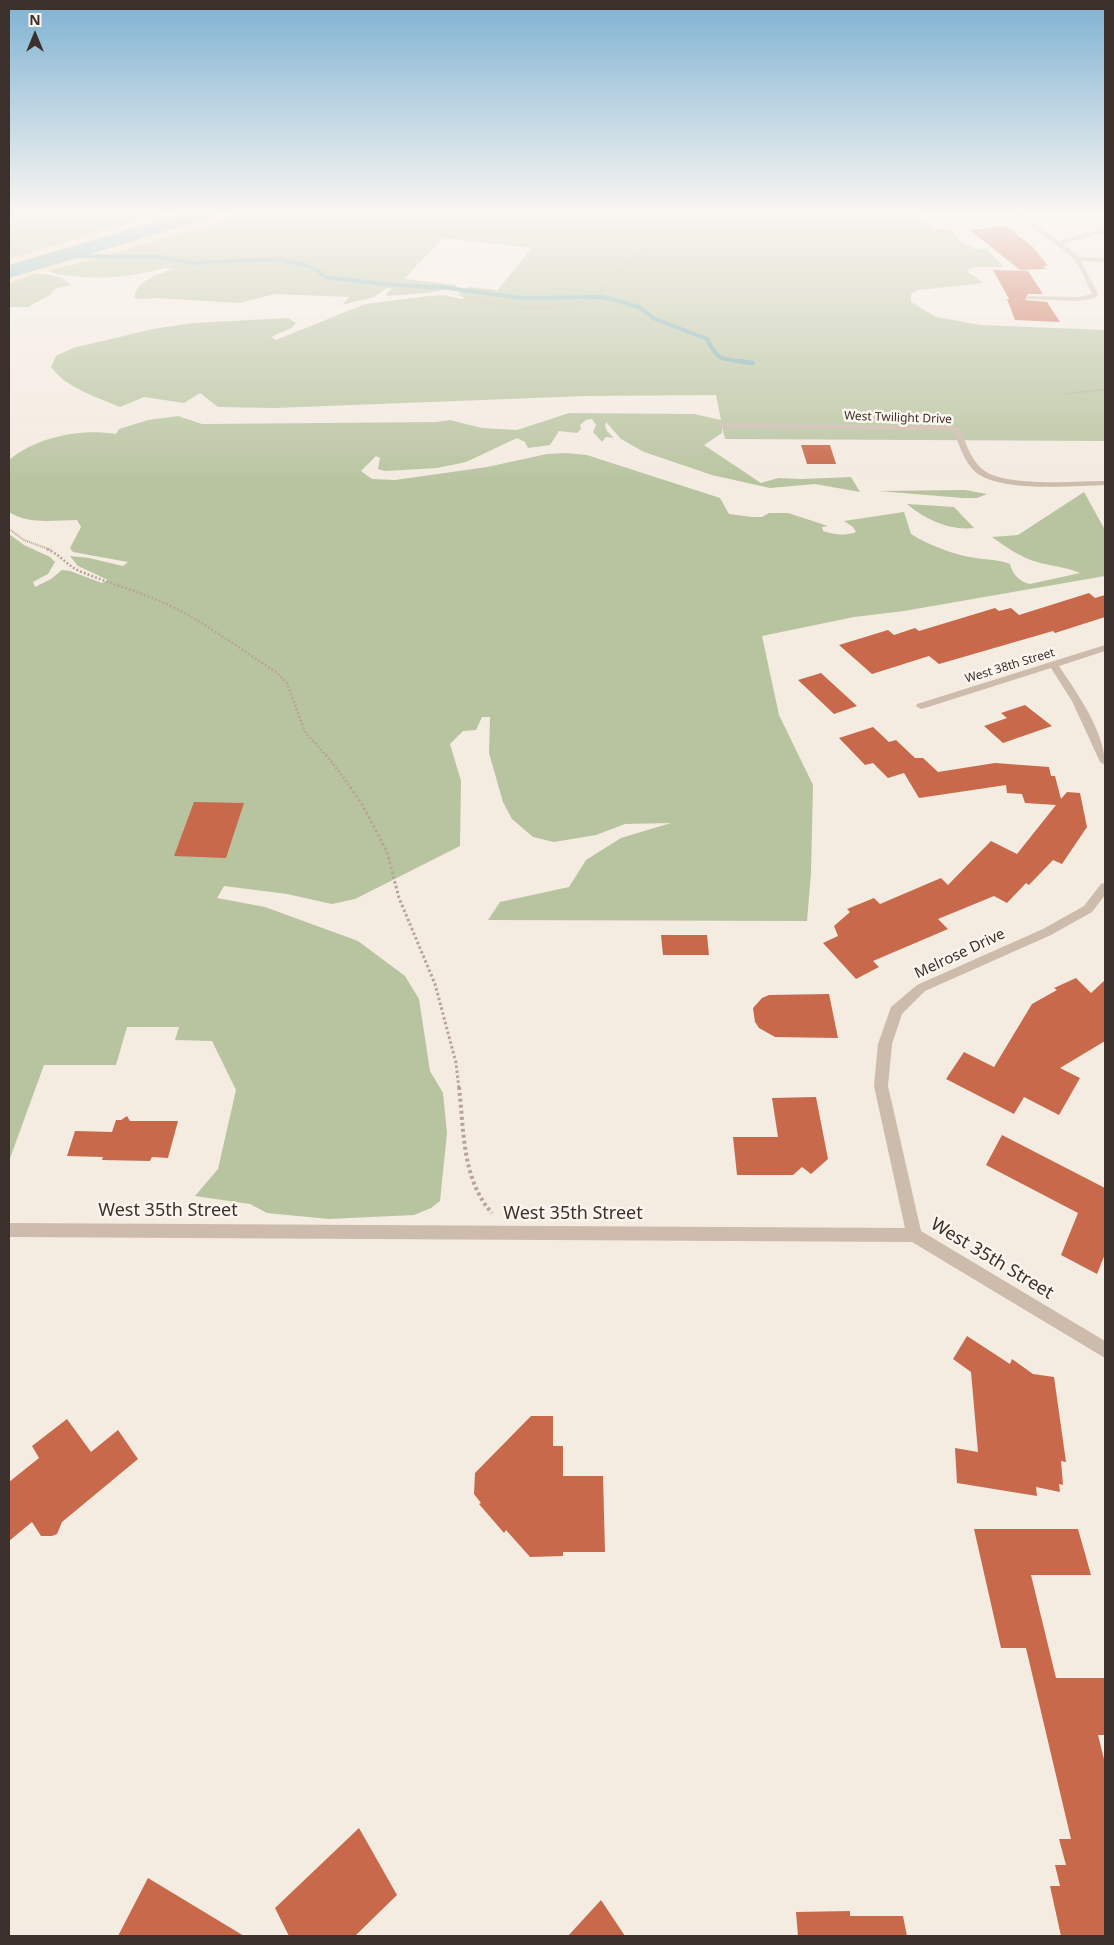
<!DOCTYPE html>
<html>
<head>
<meta charset="utf-8">
<style>
	body { margin:0 }
	#map { position:relative; width:1114px; height:1945px; overflow:hidden; background:#f4ebe1; font-family:"Noto Sans",sans-serif }
	canvas { display:block }
	.frame { position:absolute; inset:0; border:10px solid #3b302b; pointer-events:none }
	.north { position:absolute; left:10px; top:10px; width:50px; height:50px; -webkit-text-stroke:4px #fbf5ee; paint-order:stroke; rotate:0deg; font-size:14px; font-weight:700; line-height:20px; text-align:center; color:#3b302b }
	.north::after { content:''; display:block; margin:auto; width:18px; height:22px; background:#3b302b; clip-path:polygon(50% 0,100% 100%,50% 72%,0 100%) }
</style>
</head>
<body>
<div id="map">
<canvas width="1114" height="1945"></canvas>
<div class="frame"></div>
<div class="north">N</div>
</div>
<script>
const g = document.querySelector('canvas').getContext('2d');
g.lineJoin = 'round';
function paint(path, color) { g.fillStyle = color; g.fill(path, 'evenodd'); }
function strokePath(path, color, width, dash) { g.strokeStyle = color; g.lineWidth = width; g.lineCap = dash ? 'butt' : 'round'; g.setLineDash(dash || []); g.stroke(path); }
function label(font, color, halo, rows, align = 'center') {
  g.font = font + ' "Noto Sans",sans-serif'; g.lineWidth = 5; g.setLineDash([]); g.textBaseline = 'middle'; g.strokeStyle = halo; g.fillStyle = color; for (const [text, x, y, turn = 0] of rows) {
    g.save(); g.translate(x, y); g.rotate((+turn || 0) * Math.PI / 180); g.textAlign = isNaN(turn) ? turn : align; if (halo) g.strokeText(text, 0, 0); g.fillText(text, 0, 0); g.restore();
  }
}
const green = new Path2D(`
	M9,212h159l-159,47z
	M245,212h668l22,17 16,1c10,13 18,20 36,19l17,18h-28l-7,2 -1,3 16,11 -66,7 -7,4v8l25,15 45,8 124,5v111l-380,-2 -3,-12v6l-18,12 57,38 17,-5 23,1 50,-2 9,15 -45,-8 -45,4 -58,-13 -68,-23 -23,-13 -15,-17 -1,4 2,5 7,7 -8,-1 -4,5 -9,-10 3,-7 -4,-6 -6,1 -6,5 1,4 -4,4 -18,-2 -9,14 -22,3 -3,-6 -8,-4 -51,24 -29,6 -52,3 -7,-2 2,-11 -4,-2 -15,15 11,8 23,1 92,-13 60,-13 19,-1 21,2 133,43 9,16 23,3h10l7,-4h19l40,13 -6,1 1,4c12,4 21,5 33,1l-3,-5 -9,-6 60,-9 7,22c21,13 46,22 71,25 11,1 18,1 28,5 2,10 10,18 20,20l50,-11c-14,-6 -29,-7 -43,-11 -17,-5 -31,-15 -45,-25l26,-2 66,-43 21,38v46l-201,35 -50,6 -92,19 17,79 34,70 -2,88 -4,48 -319,-1 12,-18 69,-15 17,-27 35,-22 50,-15 -46,1 -29,11 -42,7 -21,-5 -21,-18 -9,-17 -14,-49 1,-36h-8l-6,13 -13,1 -13,13 11,37 -1,65 -105,53 -23,5 -45,-10 -63,-8 -7,12 48,9 93,34 47,35 14,23 11,72 13,22 4,40 -7,68 -9,7 -17,7 -85,4 -62,-6 -17,-9 -55,-8 23,-27 18,-79 -24,-49 -37,-1 4,-13h-52l-11,38h-72l-35,96v-627l15,11 26,12 5,5 -7,12 -15,8 2,5 16,-8 11,-9 8,1 32,12 6,-3 -30,-14 -8,-10 19,2 34,8 5,-4 -55,-10 -3,-4 11,-21 -4,-7c-23,0 -48,5 -68,-8v-52c27,-23 72,-32 107,-26l3,-5 29,-9 30,-4 24,8 234,-2 14,-2 32,8 35,2 52,-17 125,1 27,6 -5,-25 -130,1 -311,12 -57,-1 -18,-14 -16,10 -40,-6 -24,10c-23,-10 -54,-19 -69,-40l5,-11 17,-8 80,-19 39,-6 96,-5 8,5 -3,4 -22,10 5,3 89,-36 63,-8 16,-1 17,4 5,-1 -6,-3 -1,-3 10,-5 29,3 33,-42 -88,-10 -39,41 52,6v2l-29,6 -40,3 -1,-2 6,-5 -5,-1 -13,9 -32,8 7,-8 -74,-3 -36,9 -81,-5 -20,1 -4,-2c4,-18 23,-21 37,-28l-5,-1c-32,8 -60,12 -93,8 -9,-1 -18,-1 -26,-6l36,-8 94,-28 25,-5z
	M34,274c14,0 27,1 37,11l-16,4 -5,6 -22,12h-19v-24z
	M965,490l22,4 -10,4h-14l-84,-7z
	M907,504l47,3 20,21c-25,3 -49,-9 -67,-24z`);
const sand = new Path2D(`
	M168,212h77l-43,17 -25,5 -94,28 -49,12 -25,9v-24z`);
const streamFar1 = new Path2D(`
	M43,261l39,-5 76,1 35,6 83,-4 29,6 10,4 10,8 58,7 65,4 73,10 82,-1 36,10 16,12 52,20c12,24 14,19 39,23`);
const stream = new Path2D(`
	M738,361l15,2`);
const river = new Path2D(`
	M189,212h31l-3,4 -208,62v-13z`);
const building = new Path2D(`
	M1006,226l27,21 15,19h-5l3,3 -26,1 -50,-40z
	M993,270l35,1 15,23h-15l-3,6 22,2 13,20 -45,-2 -8,-21h2z
	M801,445h29l6,19h-29z
	M1089,593l6,5 10,-3v22l-50,16 -2,-2 -114,33 -10,-8 -57,18 -33,-29 49,-15 6,5 21,-7 4,3 76,-23 4,3 12,-3 8,7z
	M821,673l36,33 -23,8 -36,-34z
	M1025,705l27,21 -49,17 -19,-17 23,-8 -6,-5z
	M873,727l16,15 7,-2 19,18h8l15,14 57,-9 54,4 2,9h4l6,23 6,-7 13,1 7,34 -25,37 -9,-4 -24,25 -3,-2 -19,20 -13,-7 -56,23 10,10 -75,32 6,6 -23,12 -33,-36 15,-7 -4,-10 16,-14 -3,-3 27,-11 6,6 61,-26 7,7 43,-44 26,13 39,-49 -31,-2 -3,-9 -15,-1 -1,-8 -87,13 -15,-25 -16,5 -15,-15 -8,2 -26,-27z
	M194,802l50,1 -18,55 -52,-2z
	M661,935h46l2,20h-46z
	M1076,978l15,15 14,-13v61l-45,27 20,10 -21,37 -35,-18 -10,17 -68,-35 18,-27 30,15 38,-63 25,-14 -3,-2z
	M829,994l9,44 -63,-1 -16,-9 -4,-6 -2,-14 9,-10 7,-3z
	M816,1097l12,62 -17,15 -9,-7 -9,8h-56l-4,-38h45l-6,-39z
	M127,1116l3,5h48l-10,37 -16,-1 -2,4 -48,-1 1,-3 -36,-1 8,-25 37,1 4,-12h5z
	M1002,1135l103,53v66l-8,20 -36,-19 17,-42 -92,-48z
	M967,1336l43,28 2,-5 21,15 21,3 12,85 -5,-1 2,24 -4,-1 1,8 -24,-5 1,9 -80,-13 -2,-35 23,4 -7,-80 -18,-13z
	M531,1416h22v30h10v30h40l2,76h-42v4l-33,1 -24,-27 -2,3 -25,-29 2,-1 -7,-9 1,-21z
	M67,1419l24,33 27,-22 20,29 -76,63 -5,12 -5,2h-11l-9,-14 -23,19v-59l30,-24 -7,-12z
	M974,1529h104l13,46h-60l25,103h49v57h-7l7,28v173h-44l-11,-50h10l-5,-21h11l-7,-26h12l-45,-191h-25z
	M359,1828l38,67 -42,41h-66l-14,-28z
	M148,1878l96,58h-126z
	M601,1900l24,36h-57z
	M850,1911v5h53l4,20h-109l-2,-24z`);
const pathFar4 = new Path2D(`
	M450,293c52,15 121,30 164,-13 6,-6 11,-14 17,-21 5,-5 13,-8 18,-13 12,-11 21,-24 32,-34`);
const pathFar3 = new Path2D(`
	M1065,394l40,-5
	M9,529l15,11 27,10`);
const pathFar2 = new Path2D(`
	M47,549c14,6 21,18 35,23 31,13 63,21 93,36 35,18 68,43 101,64l11,11 18,49 26,29 20,27`);
const pathFar1 = new Path2D(`
	M350,787l12,17 25,48 12,46 36,86 21,79 3,26`);
const path = new Path2D(`
	M459,1087c5,43 3,93 33,126`);
const minor = new Path2D(`
	M1019,212h6l1,5 34,24 45,-13v4l-42,12 16,13 26,1v4l-24,-1 17,33 -3,4 -16,3 -53,-2 2,-3 51,1 13,-3c-6,-11 -10,-25 -18,-34 -13,-16 -49,-30 -55,-48z
	M721,424l235,2 4,2c5,13 10,30 21,40 20,20 96,13 124,13v4c-32,1 -101,7 -127,-11 -13,-9 -19,-30 -25,-44l-229,-2 -4,-2z
	M1105,645v6l-46,15c18,27 46,66 46,99l-5,-3 -28,-61 -21,-33 -126,40 -4,1 -5,-3 1,-2z
	M1105,883v12l-13,17 -41,23 -126,56 -23,23 -10,30 -4,42 33,145 184,110v17l-193,-116 -903,-5v-14l896,5 -31,-142 4,-42 13,-37 26,-22 126,-56 41,-23 17,-22z`);
const farStreetnames = [
	["West Twilight Drive",898,418,2],
	["West 38th Street",1010,666,-17]
];
const streetNames = [
	["Melrose Drive",960,954,-25]
];
const nearStreetnames = [
	["West 35th Street",168,1211],
	["West 35th Street",573,1214],
	["West 35th Street",992,1259,31]
];
paint(green, '#b8c4a0');
paint(sand, '#efdcb8');
strokePath(streamFar1, '#7fb0b2', 4);
strokePath(stream, '#7fb0b2', 4.5);
paint(river, '#7fb0b2');
paint(building, '#c8694b');
strokePath(pathFar4, '#b9a596', 1, [1, 1]);
strokePath(pathFar3, '#b9a596', 2, [1, 1]);
strokePath(pathFar2, '#b9a596', 2.5, [2, 2]);
strokePath(pathFar1, '#b9a596', 3, [2.5, 2.5]);
strokePath(path, '#b9a596', 4, [3, 3]);
paint(minor, '#cdbbac');
const sky = g.createLinearGradient(0, 0, 0, 484);
sky.addColorStop(0, '#7eb2d2');
sky.addColorStop(0.44, '#faf6f2');
sky.addColorStop(1, '#faf6f200');
g.fillStyle = sky;
g.fillRect(0, 0, 1114, 484);
label('12px', '#3b302b', '#fbf5ee', farStreetnames);
label('15px', '#3b302b', '#fbf5ee', streetNames);
label('18px', '#3b302b', '#fbf5ee', nearStreetnames);
</script>
</body>
</html>
